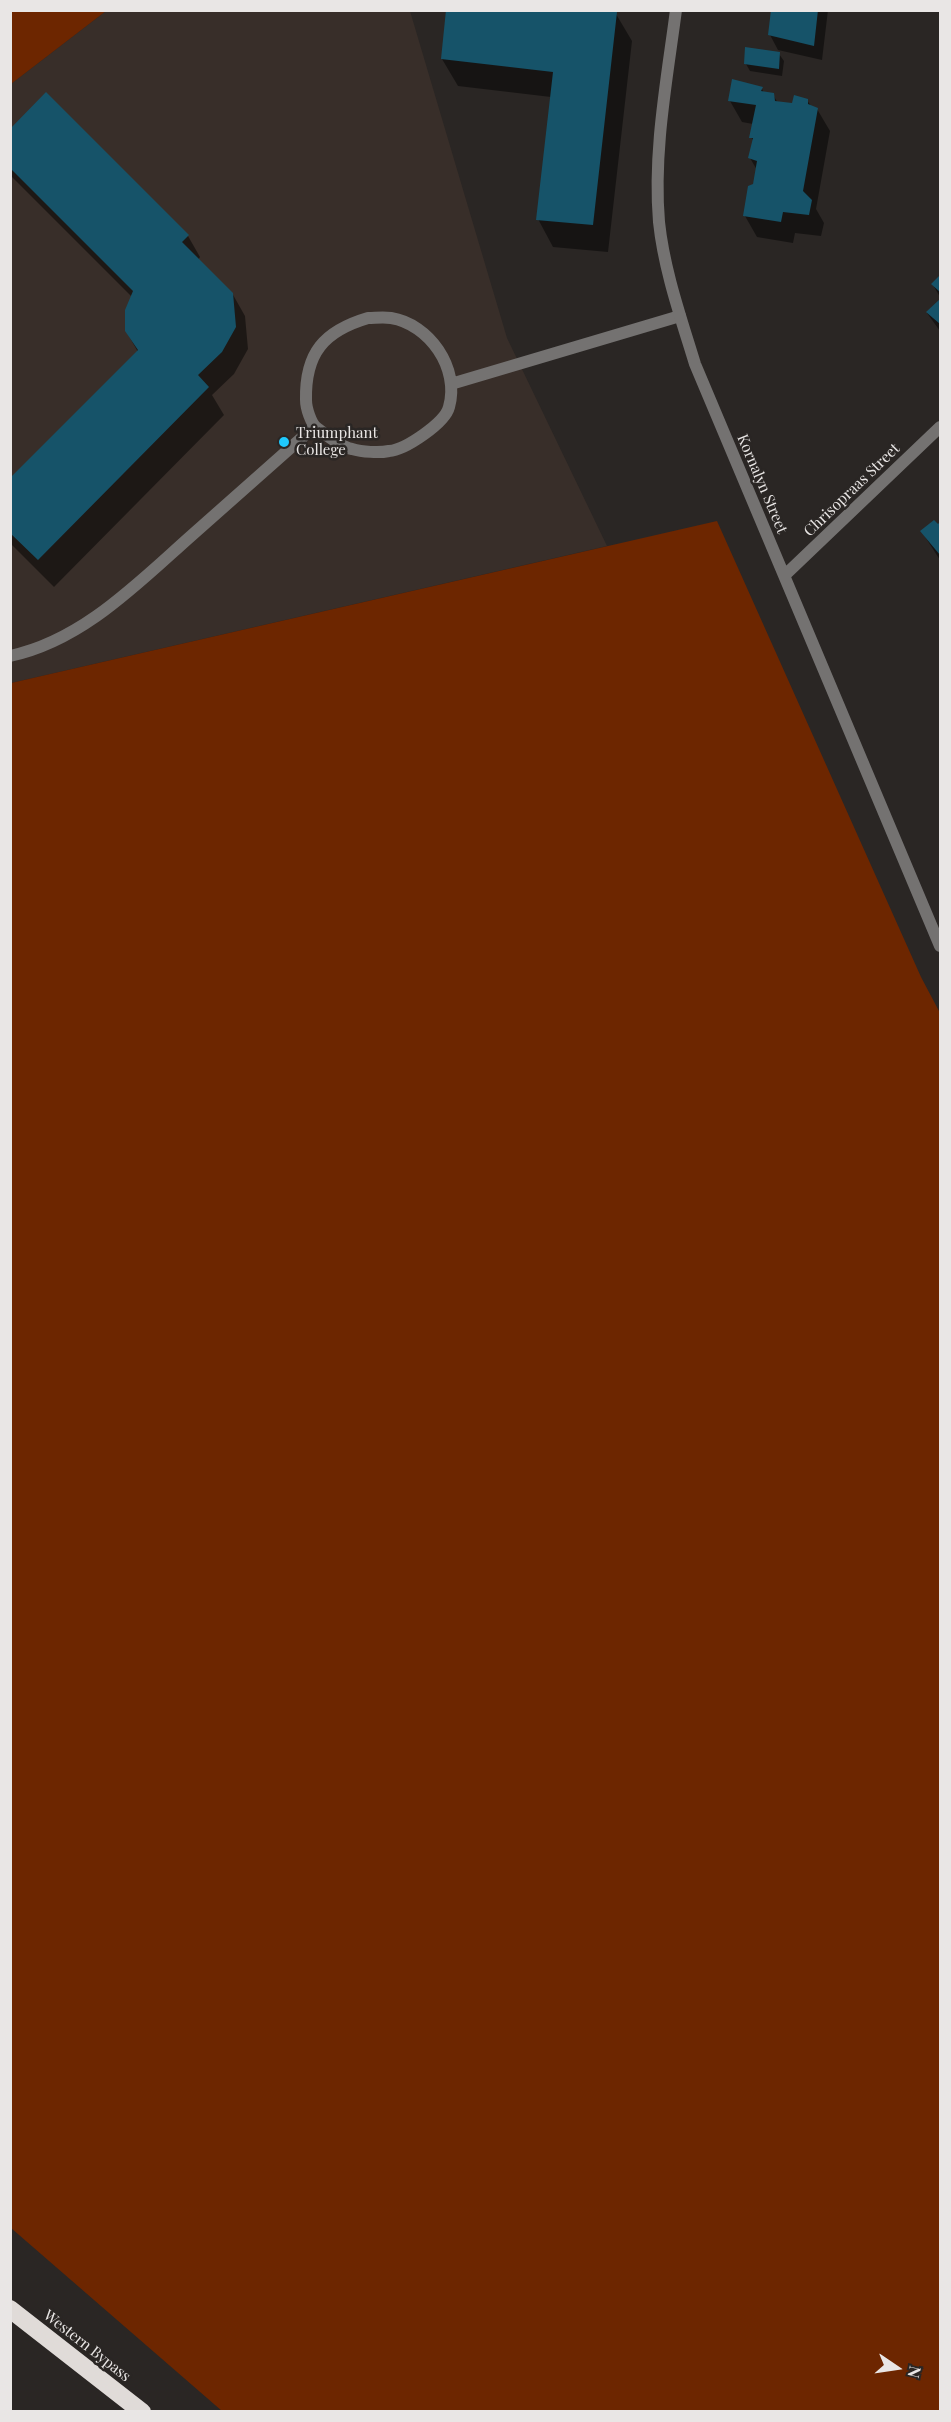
<!DOCTYPE html>
<html>
<head>
<meta charset="utf-8">
<style>
	body { margin:0 }
	#map { position:relative; width:951px; height:2422px; overflow:hidden; background:#2a2624; font-family:"Playfair Display",serif }
	canvas { display:block }
	.frame { position:absolute; inset:0; border:12px solid #e9e6e5; pointer-events:none }
	.north { position:absolute; left:867px; top:2338px; width:60px; height:60px; -webkit-text-stroke:4px #2a2624; paint-order:stroke; rotate:103deg; font-size:16px; font-weight:700; line-height:24px; text-align:center; color:#e9e6e5 }
	.north::after { content:''; display:block; margin:auto; width:21px; height:27px; background:#e9e6e5; clip-path:polygon(50% 0,100% 100%,50% 72%,0 100%) }
</style>
</head>
<body>
<div id="map">
<canvas width="951" height="2422"></canvas>
<div class="frame"></div>
<div class="north">N</div>
</div>
<script>
const g = document.querySelector('canvas').getContext('2d');
g.lineJoin = 'round';
function paint(path, color) { g.fillStyle = color; g.fill(path, 'evenodd'); }
function strokePath(path, color, width, dash) { g.strokeStyle = color; g.lineWidth = width; g.lineCap = dash ? 'butt' : 'round'; g.setLineDash(dash || []); g.stroke(path); }
function label(font, color, halo, rows, align = 'center') {
  g.font = font + ' "Playfair Display",serif'; g.lineWidth = 5; g.setLineDash([]); g.textBaseline = 'middle'; g.strokeStyle = halo; g.fillStyle = color; for (const [text, x, y, turn = 0] of rows) {
    g.save(); g.translate(x, y); g.rotate((+turn || 0) * Math.PI / 180); g.textAlign = isNaN(turn) ? turn : align; if (halo) g.strokeText(text, 0, 0); g.fillText(text, 0, 0); g.restore();
  }
}
const built = new Path2D(`
	M106,11h304l97,327 100,208 -596,137v-599z`);
const green = new Path2D(`
	M11,10h95v1l-95,73z
	M717,521l204,456 19,36v1398h-718l-211,-183v-1545z`);
const shadow = new Path2D(`
	M448,10h139l29,4 16,27 -24,211 -55,-5 -15,-28 13,-122 -93,-11 -16,-27z
	M772,10h56l-6,50 -44,-10 -8,-15z
	M779,54l5,7 -2,15 -32,-5 -4,-7z
	M762,89l2,4 9,2 5,8 15,2 14,-5 4,6 6,3 13,22 -14,78 8,14 -3,13 -26,-3 -2,10 -36,-6 -12,-21 12,-46 -7,-12 4,-16 -3,-5 2,-13 -11,-2 -12,-21z
	M10,131l178,105 12,21 -2,3 34,33 13,23 3,33 -14,25 -22,21 12,20 -170,172 -44,-44v-62l128,-129 -12,-21 6,-34 -122,-122z
	M940,278v19l-7,-12z
	M940,301v30l-13,-18z
	M940,524v36l-18,-28z`);
const building = new Path2D(`
	M446,10l171,2 -24,213 -57,-5 17,-148 -112,-13z
	M771,10h47l-4,36 -46,-11z
	M745,47l35,5 -1,17 -35,-5z
	M732,79l31,8 -2,4 13,2 1,8 17,2 2,-8 14,4v5l10,4 -15,83 9,9 -3,15 -26,-3 -2,10 -38,-6 5,-30 5,-2 4,-23 -9,-3 5,-20h-4l7,-33 -28,-4z
	M46,92l143,143 -7,7 51,51 3,34 -14,25 -24,23 11,12 -171,173 -28,-27v-55l128,-128 -13,-19v-21l8,-19 -123,-123v-39z
	M940,275v17l-9,-8z
	M940,299v25l-14,-12z
	M934,520l4,4 2,-2v33l-20,-24z`);
const lane = new Path2D(`
	M368,318c7,0 15,-1 23,0 38,6 69,50 58,89 -4,16 -44,43 -60,44 -10,2 -27,1 -37,-2 -11,-2 -26,-14 -35,-21 -6,-4 -11,-20 -11,-28 -1,-47 18,-69 62,-82z
	M451,384l229,-68
	M10,656c72,-15 128,-73 181,-120 41,-36 82,-73 123,-109`);
const street = new Path2D(`
	M676,10c-9,69 -23,142 -17,212 5,48 22,96 36,142l245,582
	M785,575l155,-148`);
const highway = new Path2D(`
	M10,2309l132,103`);
const markers = [
	[284,442,6,"#1fc9fd"]
];
const poiNames = [
	["Triumphant",296,433],
	["College",296,450]
];
const streetNames = [
	["Kornalyn Street",762,484,67],
	["Chrisopraas Street",852,490,-44],
	["Western Bypass",87,2346,38]
];
paint(built, '#382e29');
paint(green, '#6d2600');
paint(shadow, '#0007');
paint(building, '#165369');
strokePath(lane, '#747271', 12);
strokePath(street, '#747271', 12);
strokePath(highway, '#e0dbd8', 18);
for (const [x, y, r, color] of markers) { const dot = new Path2D(); dot.arc(x, y, r, 0, 2 * Math.PI); g.fillStyle = color; g.fill(dot); strokePath(dot, '#2a2624', 2); }
label('15px', '#e9e6e5', '#2a2624', poiNames, 'left');
label('15px', '#e9e6e5', '#2a2624', streetNames);
</script>
</body>
</html>
